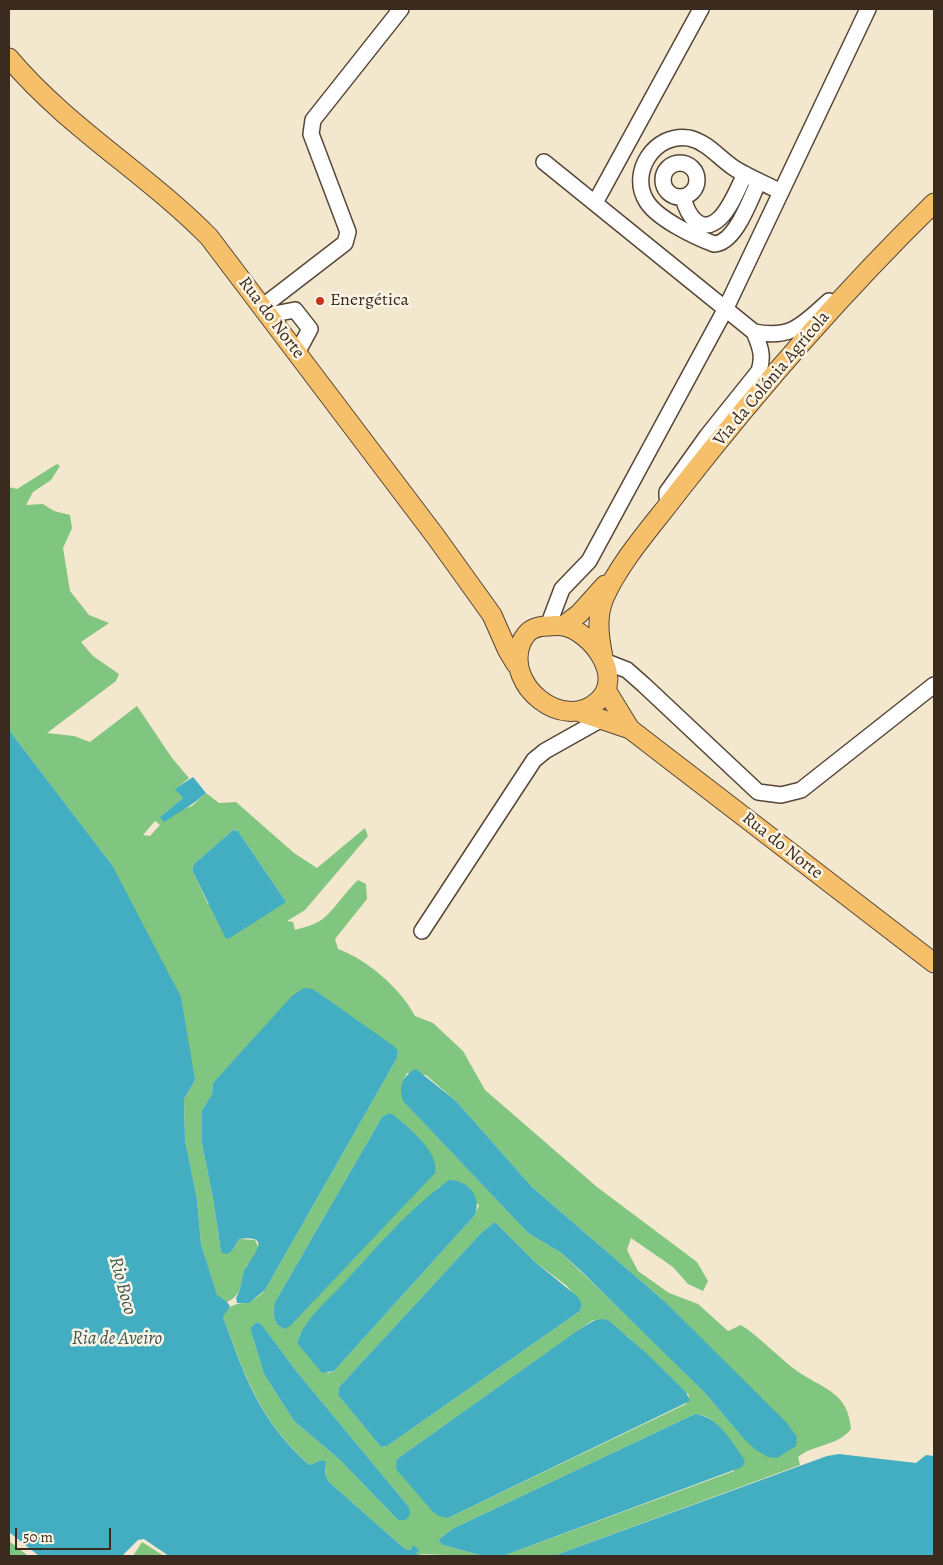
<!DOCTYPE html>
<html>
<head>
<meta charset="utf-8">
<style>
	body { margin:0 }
	#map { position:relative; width:943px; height:1565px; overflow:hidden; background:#f3e8cd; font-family:Alegreya,serif }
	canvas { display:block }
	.frame { position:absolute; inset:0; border:10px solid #3b2a1e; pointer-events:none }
	.scale { position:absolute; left:15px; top:1528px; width:96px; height:22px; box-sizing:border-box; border:2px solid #3b2a1e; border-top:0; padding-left:6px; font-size:15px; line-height:18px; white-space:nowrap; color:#3b2a1e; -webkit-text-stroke:4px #fcf5e5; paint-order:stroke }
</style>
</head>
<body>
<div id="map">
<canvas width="943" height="1565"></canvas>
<div class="frame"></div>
<div class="scale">50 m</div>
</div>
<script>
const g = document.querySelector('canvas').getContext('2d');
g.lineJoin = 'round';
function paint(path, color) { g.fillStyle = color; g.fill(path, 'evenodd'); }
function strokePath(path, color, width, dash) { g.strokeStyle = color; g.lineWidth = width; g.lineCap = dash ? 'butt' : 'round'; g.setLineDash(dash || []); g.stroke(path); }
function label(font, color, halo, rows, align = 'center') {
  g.font = font + ' Alegreya,serif'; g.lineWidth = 5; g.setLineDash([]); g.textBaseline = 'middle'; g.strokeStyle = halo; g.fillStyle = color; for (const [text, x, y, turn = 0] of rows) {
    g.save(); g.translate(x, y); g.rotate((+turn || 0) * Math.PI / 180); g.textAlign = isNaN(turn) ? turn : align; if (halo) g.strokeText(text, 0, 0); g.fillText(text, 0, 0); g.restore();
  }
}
const green = new Path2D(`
	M57,464l3,2 -9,14 -18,12 -7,13 17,-1 11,7 16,4 2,13 -9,20 7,43 19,24 20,8 -28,19 12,14 26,18 -3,7 -69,52 27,3 16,6 47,-36 35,52 17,20 -13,11 7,9 -23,19 32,-11 14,-13 13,10 17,-1 58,51 23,15 48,-40 3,8 -63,74 -18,11 6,1 2,8c10,-3 23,-6 30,-13 12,-11 21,-26 33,-37l8,4 1,15 -32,40 3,10c30,11 62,39 77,67l18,7 30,28 22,39 112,97 100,75 11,19 -5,10 -15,-7 -15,-17 -42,-29 -4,12 11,21 31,22 29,11 30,27 13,-6c22,14 38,34 59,48 26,17 48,20 51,56 -13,17 -37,15 -53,28l2,8 -247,91h-50l231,-85c-7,-23 -10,-55 -39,-57l-243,115 -10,8 1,8 40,11 -67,-2 -4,-9 -1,5 -6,-1 -76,-67 -4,-8 1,-7 -4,-7 -13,5c-51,-48 -62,-85 -86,-148l1,-5c15,-15 23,-2 41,-22l132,-232 1,-6 -85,-63 -62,54 -38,40 -1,11 -10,16v34l11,54 8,54 11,-1 7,-12 16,1 4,9c-3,6 -8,11 -12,16 -8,14 -2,29 -20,37l-10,-6 -16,-52 -4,-45 -12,-59 -1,-41 11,-19 -83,-215 -103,-135v-243l8,2zM155,821l5,4 -10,11 -7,-1zM233,830l5,1 48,71 -78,2 -16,-34 2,-6zM407,1073l19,2 30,26 76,86 131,113 80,138 -38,-45 -66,-66 -79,-75 -32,-19 -120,-127c-7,-9 -7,-24 -1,-33zM387,1114l-102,215c-12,-4 -13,-16 -10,-27l107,-185zM440,1186l39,19 -4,10 -141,156 -6,2 -31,-30 3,-9 62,-71zM495,1222l39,39 33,25 15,19 -2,6 -193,135 -6,1 -43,-52 1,-8 143,-155zM593,1320l34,16 62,59 -3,9 -238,114 -51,-49v-10zM257,1322l5,3 35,47 112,135 -11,13 -58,-60 -46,-39 -30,-47 -14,-46z
	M9,1541l18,14 1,1h-19z
	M142,1542l22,14h-31z`);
const water = new Path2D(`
	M9,730l103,135 69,132 14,83 -11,19 1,41 12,59 4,45 16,51 10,7 3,4 -7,11c23,62 35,101 86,148l13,-5 4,2 -1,12 4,8 76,67 6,1 1,-5 7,5 -3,4 15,2h-262l-25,-17 -6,1 -16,16h-83l-30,-24z
	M193,777l13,16c-13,12 -27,19 -42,29l-4,-5 23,-19 -8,-9z
	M233,830l5,1 48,71 -56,36 -4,1 -34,-69 2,-6z
	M304,988l9,1 82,58 3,5 -1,6 -132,232 -16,13h-12l-1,-5c5,-9 5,-17 8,-27 6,-13 32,-37 -5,-32l-7,12 -5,3 -6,-2 -8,-54 -11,-54v-34l10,-16 1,-11 79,-87z
	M416,1069l40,32 76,86 131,113 124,123 10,14 -1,9 -19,12 -9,-1 -12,-7 -13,-12 -38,-45 -125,-123 -20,-18 -32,-19 -125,-132c-5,-14 0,-26 13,-32z
	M387,1114h5c15,12 48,38 43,59l-144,152 -6,4c-12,-4 -13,-16 -10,-27l107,-185z
	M449,1180c19,0 33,17 26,35l-141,156 -12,2 -25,-30c7,-23 29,-41 45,-58 33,-36 67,-76 107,-105z
	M495,1222l39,39 44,36 4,8 -2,6 -193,135 -6,1 -43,-52 1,-8 143,-155z
	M601,1319l7,1 37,32 41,40 4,9 -242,117 -9,-2 -6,-4 -37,-43 1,-10 180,-128 16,-10z
	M257,1322l5,3 35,47 112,135 1,8 -5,5h-7l-58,-60 -46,-39 -30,-47 -14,-46z
	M695,1414c22,2 35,25 47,42l3,5 -3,6 -239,89h-20l-40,-11 -4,-4 3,-4 10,-8z
	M839,1454l77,9 10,-8 8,1v100h-381l274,-100z`);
const minor = new Path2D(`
	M544,162l210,170c38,7 48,-7 75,-31
	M663 180a17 17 0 1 1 34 0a17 17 0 1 1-34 0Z
	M759,181c-9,18 -23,62 -45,63 -19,-7 -56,-25 -67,-42 -19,-29 8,-70 42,-64 18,4 30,20 45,30 14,9 32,16 47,24
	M683,197c4,17 17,40 37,21 11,-11 18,-30 25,-44
	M595,203l106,-194
	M262,307l83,-64 3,-11 -37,-98 2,-14 88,-111
	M269,315l26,-5 15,19 -13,24
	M667,497v-5l40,-56 52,-65c5,-15 1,-25 -5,-39
	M548,626l14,-37 27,-28 136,-251 143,-301
	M604,661l23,9 17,15 114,107 23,3 20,-5 133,-105
	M422,931l112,-171 11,-9 57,-32`);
const major = new Path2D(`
	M9,58c58,69 137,115 200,179l227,300 56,78 15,34 9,15
	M548,626c4,0 10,-1 15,0 28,5 62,51 35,75 -35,32 -94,-16 -77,-58 2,-5 7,-12 12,-14 4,-2 10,-3 15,-3z
	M563,626l16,-12 26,-29
	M603,657c-4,-20 -7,-40 1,-59 16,-37 50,-74 74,-106 79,-101 164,-199 256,-289
	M606,690l24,39
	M580,712l50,17 304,234`);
const markers = [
	[320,301,5,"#c8321e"]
];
const poiNames = [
	["Energética",330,301]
];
const streetNames = [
	["Rua do Norte",271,318,53],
	["Via da Colónia Agrícola",772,379,-50],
	["Rua do Norte",782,846,38]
];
const waterNames = [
	["Rio Boco",122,1286,75],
	["Ria de Aveiro",117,1339]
];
paint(green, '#80c580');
paint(water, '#43adc2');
strokePath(minor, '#574638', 18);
strokePath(major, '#574638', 21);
strokePath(minor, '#fff', 15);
strokePath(major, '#f6c06b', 19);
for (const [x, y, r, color] of markers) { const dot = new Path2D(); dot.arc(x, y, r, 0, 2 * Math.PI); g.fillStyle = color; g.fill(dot); strokePath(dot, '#fcf5e5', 2); }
label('18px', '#3b2a1e', '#fcf5e5', poiNames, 'left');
label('18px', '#3b2a1e', '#fcf5e5', streetNames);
label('italic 19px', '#3e5857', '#fcf5e5', waterNames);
</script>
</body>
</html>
